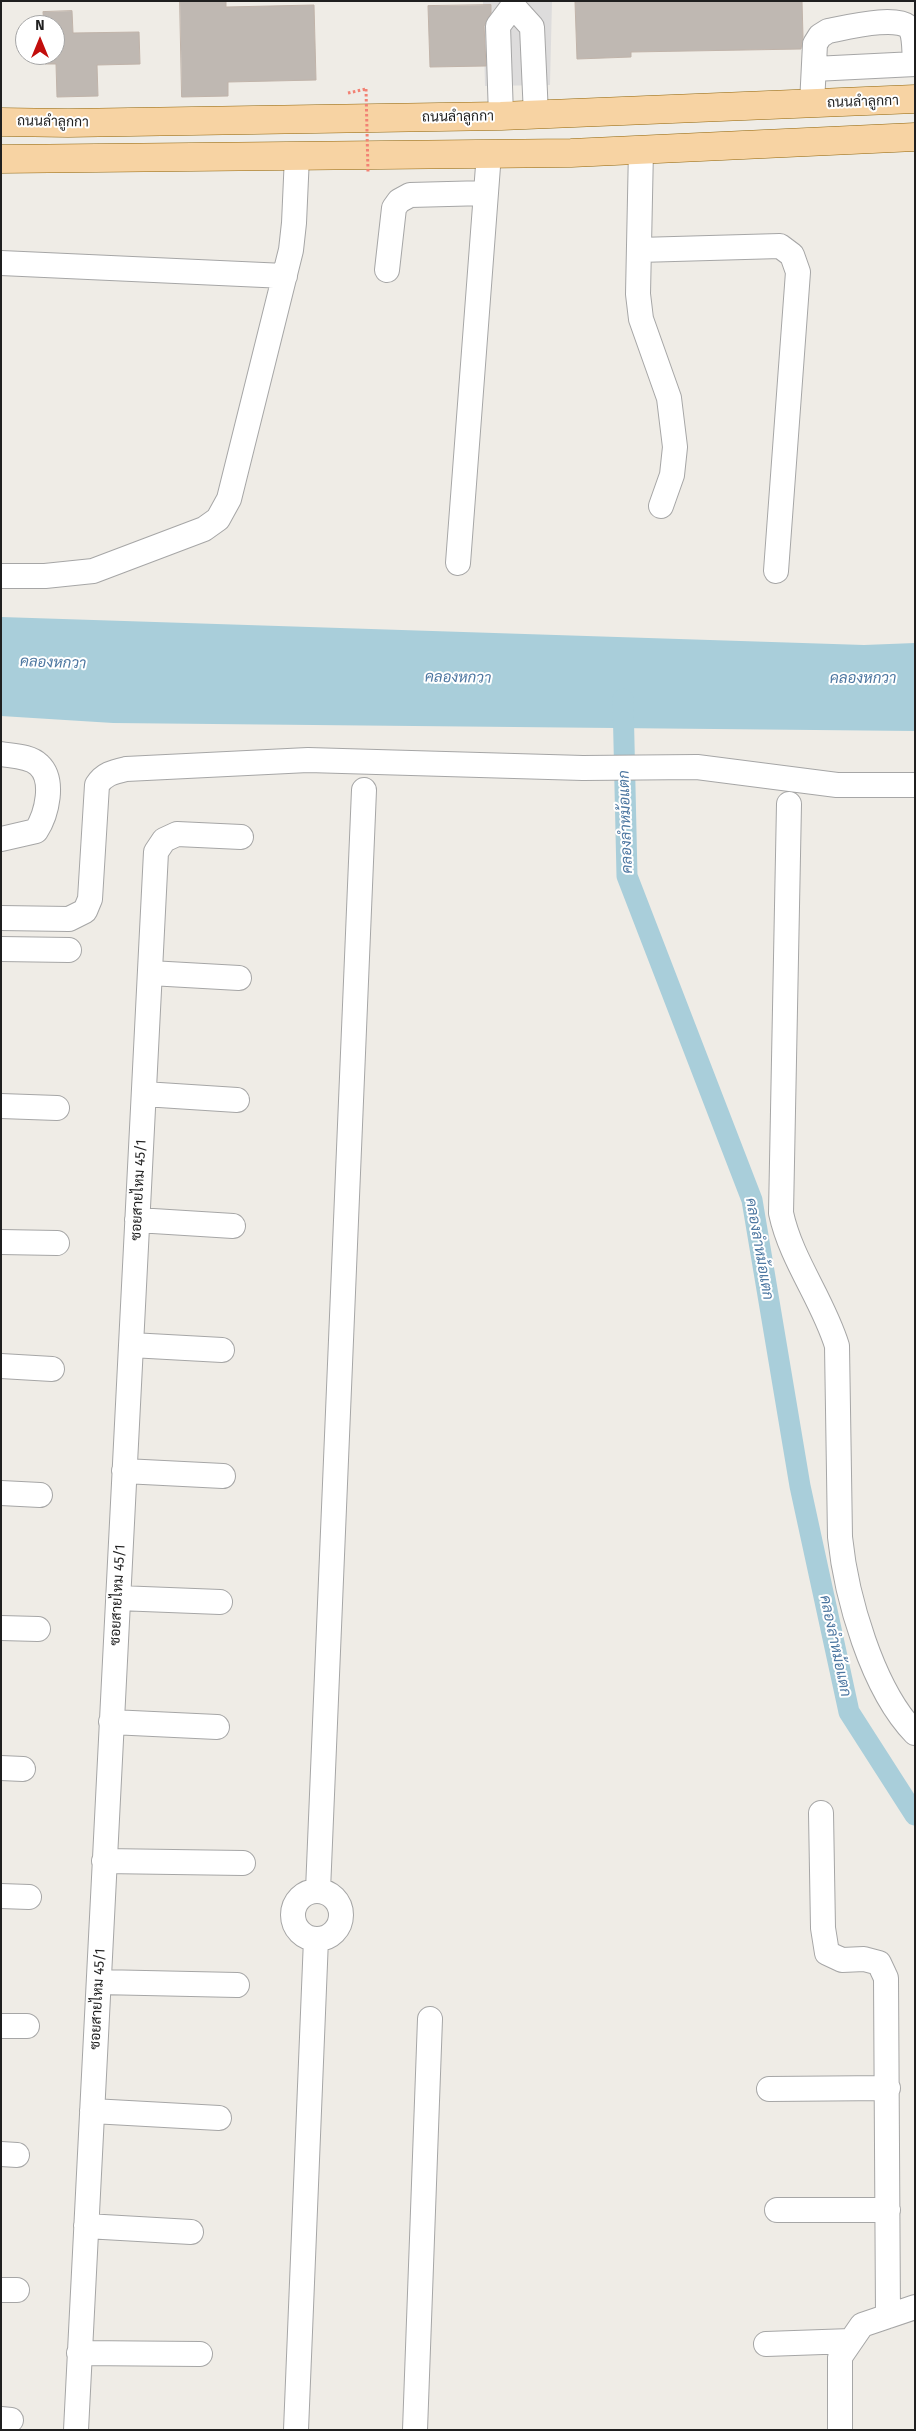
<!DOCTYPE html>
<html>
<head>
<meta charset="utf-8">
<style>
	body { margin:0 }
	#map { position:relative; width:916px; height:2431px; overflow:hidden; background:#efece6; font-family:"Fira Sans",sans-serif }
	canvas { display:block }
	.frame { position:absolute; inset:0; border:2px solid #1f1f1f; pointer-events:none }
	.north { position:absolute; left:15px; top:15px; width:50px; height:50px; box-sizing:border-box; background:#fff; border:1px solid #a5a5a5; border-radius:50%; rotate:0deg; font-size:14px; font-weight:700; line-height:20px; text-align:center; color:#1f1f1f }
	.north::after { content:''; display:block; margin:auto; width:18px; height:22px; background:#c20e0c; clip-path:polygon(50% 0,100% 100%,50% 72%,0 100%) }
</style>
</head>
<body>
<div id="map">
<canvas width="916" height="2431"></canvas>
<div class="frame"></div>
<div class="north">N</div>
</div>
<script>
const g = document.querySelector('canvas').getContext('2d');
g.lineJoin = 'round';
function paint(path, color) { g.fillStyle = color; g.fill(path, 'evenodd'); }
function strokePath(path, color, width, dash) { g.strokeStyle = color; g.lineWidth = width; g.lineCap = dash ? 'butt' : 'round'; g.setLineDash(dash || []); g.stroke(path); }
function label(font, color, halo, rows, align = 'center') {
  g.font = font + ' "Fira Sans",Sarabun,sans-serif'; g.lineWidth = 4; g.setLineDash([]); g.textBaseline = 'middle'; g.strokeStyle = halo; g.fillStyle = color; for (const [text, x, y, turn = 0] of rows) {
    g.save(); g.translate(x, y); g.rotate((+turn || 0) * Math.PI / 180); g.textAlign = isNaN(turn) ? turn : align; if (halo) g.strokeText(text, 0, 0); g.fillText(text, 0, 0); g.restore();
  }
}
const residential = new Path2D(`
	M483,1h69l-2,84 -65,1z`);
const water = new Path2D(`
	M1,617l863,28 51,-2v88l-802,-8 -112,-7z`);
const canal = new Path2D(`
	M623,699l4,177 125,324 48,286 49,226 66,103`);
const building = new Path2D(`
	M180,1h46v6l88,-2 2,75 -88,2v14l-46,1z
	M620,1h182l1,36 -2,12 -170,3v5l-54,2 -2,-57z
	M491,5v8l-7,13 2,40 -56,1 -2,-61z
	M72,11l1,22 66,-1 1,32 -43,1 1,31 -41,1 -1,-33h-11l-1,-9h11v-30h-11l-1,-13z`);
const path = new Path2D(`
	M348,93l18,-4`);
const minor = new Path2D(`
	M513,6l19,21 4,88
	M814,69l101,-5
	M812,104l3,-60 5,-8 8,-5c16,-3 75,-18 83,-1 4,8 3,22 4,31
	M501,116l-3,-90 15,-20v-5
	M641,149l-3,145 3,25 28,79 6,49 -3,28 -11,31
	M639,250l141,-4 12,9 6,17 -22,299
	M1,263l284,13
	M387,270l7,-62 5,-7 11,-6 76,-2
	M458,563l31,-410
	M1,576h44l48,-5 111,-42 14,-10 11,-20 62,-249 3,-27 3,-67
	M1,754c12,2 29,2 38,11 16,15 8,49 -3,66l-35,8
	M789,804l-8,409c10,47 42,87 56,133l3,191c6,59 32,152 75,196
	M1,918l68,1 16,-8 5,-12 7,-114c7,-11 16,-13 29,-16l182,-9 275,8 114,-1 140,18h78
	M1,949l68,1
	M150,973l89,5
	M144,1094l93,6
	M1,1106l56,2
	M137,1220l96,6
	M1,1242l56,1
	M131,1345l91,5
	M1,1366l51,3
	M124,1471l99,5
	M1,1493l39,2
	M118,1598l102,4
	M1,1628l37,1
	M111,1722l106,5
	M1,1768l22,1
	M821,1813l2,115 4,25 15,7 22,-1 15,4 7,15 2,338
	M104,1861l139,2
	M318,1890l46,-1100
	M293 1915a24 24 0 1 1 48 0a24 24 0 1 1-48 0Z
	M1,1896l28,1
	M99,1982l138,3
	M1,2026h26
	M769,2089l119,-1
	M92,2111l127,7
	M1,2154l16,1
	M777,2210h111
	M86,2226l105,6
	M1,2290h16
	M766,2344l85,-3
	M79,2353l121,1
	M1,2419l10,1
	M76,2430l80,-1578 8,-12 13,-6 64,3
	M296,2430l20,-491
	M415,2430l15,-411
	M840,2430v-73l22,-32 53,-18`);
const major = new Path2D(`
	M1,122l67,1 433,-7 414,-17
	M1,159l570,-6 344,-16`);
const pathBridge = new Path2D(`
	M366,89l2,83`);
const streetNames = [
	["ถนนลำลูกกา",863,102,-2],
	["ถนนลำลูกกา",458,117,-1],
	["ถนนลำลูกกา",53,122,1],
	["ซอยสายไหม 45/1",139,1190,-87],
	["ซอยสายไหม 45/1",118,1595,-87],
	["ซอยสายไหม 45/1",98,1999,-87]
];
const waterNames = [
	["คลองหกวา",53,663,2],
	["คลองหกวา",458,678,1],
	["คลองหกวา",863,679],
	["คลองลำหม้อแตก",626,822,-92],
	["คลองลำหม้อแตก",759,1249,80],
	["คลองลำหม้อแตก",835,1646,78]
];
paint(residential, '#dddcdc');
paint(water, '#a9ceda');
strokePath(canal, '#a9ceda', 21);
paint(building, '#bfb8b2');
strokePath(building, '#c0b3a9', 1);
strokePath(minor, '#a6a6a6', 26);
strokePath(major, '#916509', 29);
strokePath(path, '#f28274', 3, [2.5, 2.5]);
strokePath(minor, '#fff', 24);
strokePath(major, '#f7d3a3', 28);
strokePath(pathBridge, '#f28274', 3, [2.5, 2.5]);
label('14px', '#1f1f1f', '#fff', streetNames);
label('italic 15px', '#4d77a1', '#fff', waterNames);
</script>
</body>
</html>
